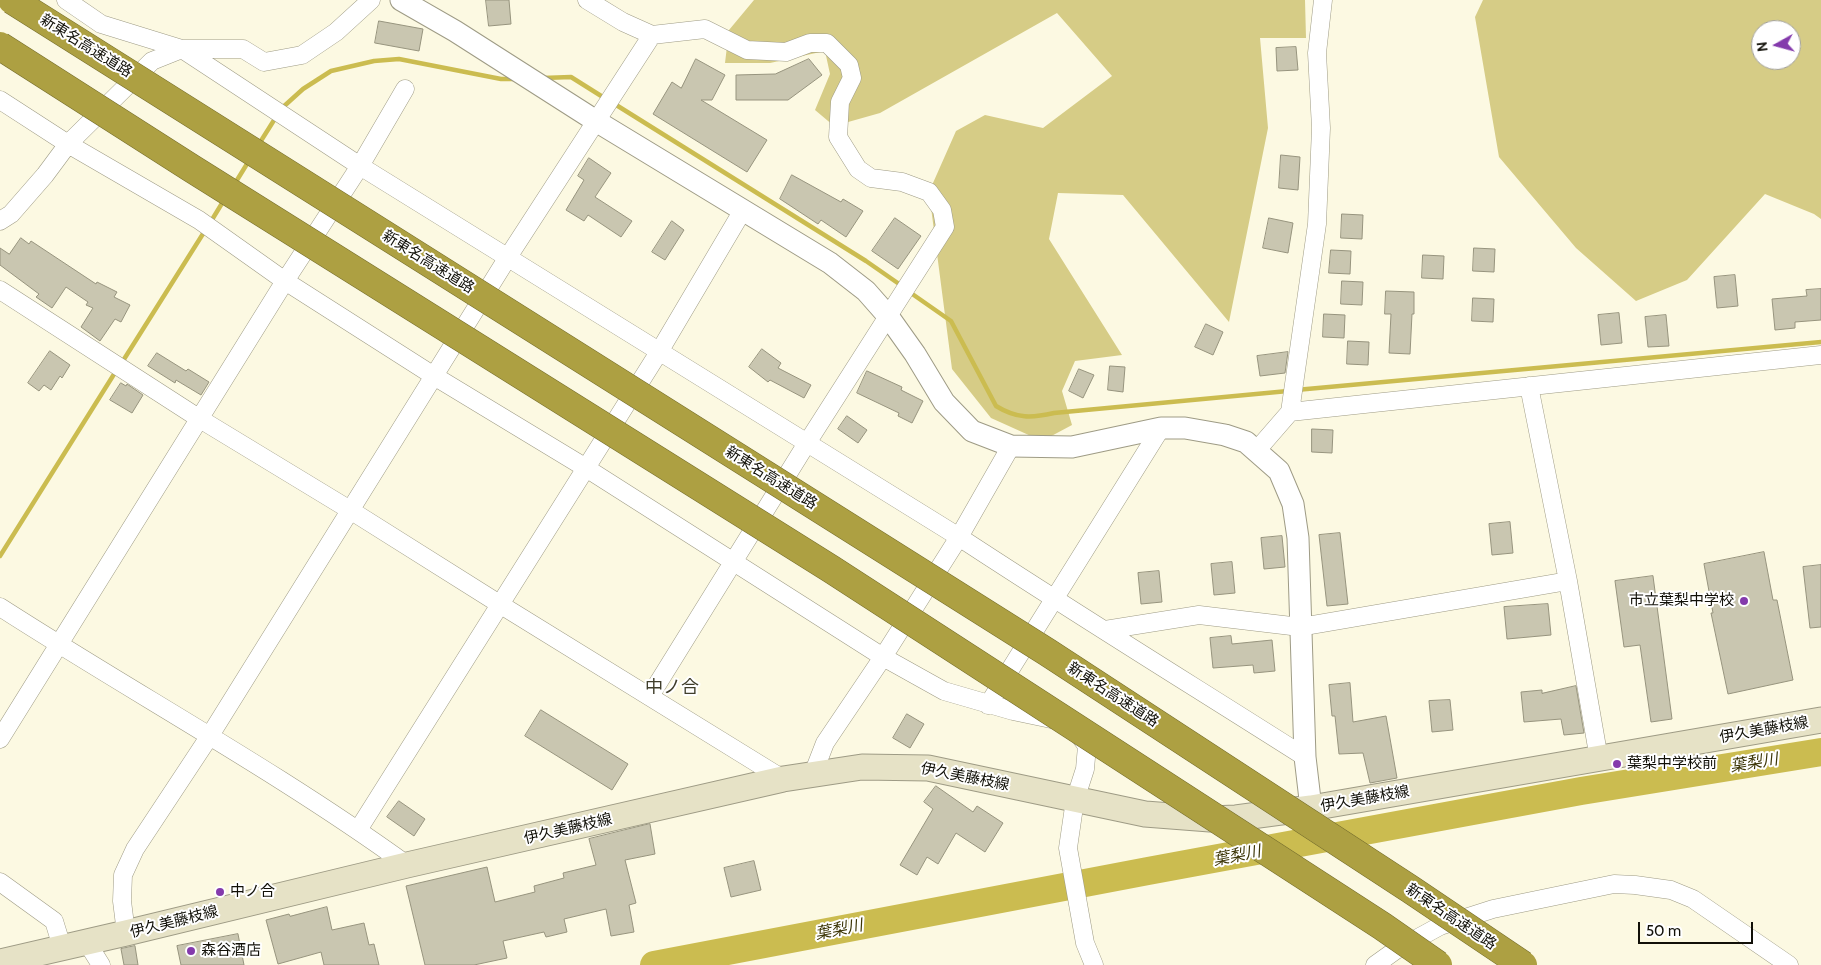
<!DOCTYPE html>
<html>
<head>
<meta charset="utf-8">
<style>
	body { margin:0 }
	#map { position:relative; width:1821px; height:965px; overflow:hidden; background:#fcf9e2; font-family:Cabin,sans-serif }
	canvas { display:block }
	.north { position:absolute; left:1751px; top:20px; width:50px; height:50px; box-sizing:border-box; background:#fff; border:1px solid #a09f9c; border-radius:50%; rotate:263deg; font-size:14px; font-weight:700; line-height:20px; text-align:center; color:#111008 }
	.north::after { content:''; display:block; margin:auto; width:18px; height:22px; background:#843aac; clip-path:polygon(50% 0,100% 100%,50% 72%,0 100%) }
	.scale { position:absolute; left:1638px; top:922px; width:115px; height:22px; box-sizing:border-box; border:2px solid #111008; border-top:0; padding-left:6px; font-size:15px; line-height:18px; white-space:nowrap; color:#111008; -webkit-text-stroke:4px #fff; paint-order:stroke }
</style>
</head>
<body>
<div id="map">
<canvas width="1821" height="965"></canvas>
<div class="north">N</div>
<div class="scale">50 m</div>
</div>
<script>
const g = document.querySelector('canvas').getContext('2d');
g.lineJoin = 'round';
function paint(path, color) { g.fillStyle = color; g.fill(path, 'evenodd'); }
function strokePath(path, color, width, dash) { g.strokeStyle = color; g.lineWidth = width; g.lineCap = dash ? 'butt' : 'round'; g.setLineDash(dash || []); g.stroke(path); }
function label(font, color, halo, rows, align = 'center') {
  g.font = font + ' Cabin,"Noto Sans JP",sans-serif'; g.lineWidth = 4; g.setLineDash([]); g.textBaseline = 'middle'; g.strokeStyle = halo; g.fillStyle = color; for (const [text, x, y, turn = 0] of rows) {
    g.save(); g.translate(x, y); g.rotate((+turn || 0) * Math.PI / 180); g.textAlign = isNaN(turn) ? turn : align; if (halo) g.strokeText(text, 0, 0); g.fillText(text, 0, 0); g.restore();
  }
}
const green = new Path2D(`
	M754,0h551l1,38h-46l8,90 -39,194 -106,-127 -65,-2 -9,46 73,116 -47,6 -13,30 10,34 -30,16 -51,-23 -39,-49 -23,-177 27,-61 29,-16 58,13 69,-52 -55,-63 -177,100 -46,13 -19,-16 15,-36 -5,-23 -55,12h-45l4,-33z
	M1483,0h338v219l-7,-5 -49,-20 -78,86 -51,21 -60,-53 -77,-91 -24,-140zM1761,30h30v30h-30z`);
const stream = new Path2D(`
	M543,78l28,-1 35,22
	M613,103l253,158 36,25
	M282,108l21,-19 28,-18 43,-10 25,-2 102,20h14
	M259,144l17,-27
	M234,185l16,-26
	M210,223l14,-23
	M908,291l43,30 45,85c21,13 36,12 58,7l234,-22
	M121,364l85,-135
	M1296,390l525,-48
	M0,556l116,-185`);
const river = new Path2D(`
	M654,965l494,-94 433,-80 240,-39`);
const building = new Path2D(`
	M486,0h23l2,24 -22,2z
	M379,21l44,8 -4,22 -44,-8z
	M1296,47l2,23 -21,1 -1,-23z
	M696,59l29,16 -13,25h-11l66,40 -20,32 -94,-58 19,-32 9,6z
	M809,59l13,16 -34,25h-52v-25l39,-1z
	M1281,155l19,2 -2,33 -19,-2z
	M589,158l22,15 -16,24 37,24 -11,16 -33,-22 -4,6 -18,-11 18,-30 -6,-4z
	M792,175l49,27 2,-3 20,12 -17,26 -25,-17 -3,4 -38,-25z
	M1342,214l21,1 -1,24 -21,-1z
	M895,218l26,18 -23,33 -26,-18z
	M1269,218l24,5 -5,30 -25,-5z
	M672,221l12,9 -19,30 -13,-8z
	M21,238l8,6 2,-3 65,43 1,-2 20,10 -3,5 16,8 -9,17 -6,-3 -15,22 -19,-14 12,-19 -7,-3 2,-3 -22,-15 -14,21 -16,-11 3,-3 -39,-29v-17l9,6z
	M1474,248l21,1 -1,23 -21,-1z
	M1331,250l20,1 -1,23 -21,-1z
	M1423,255l21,1 -1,23 -21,-1z
	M1735,275l3,31 -21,2 -3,-31z
	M1342,281l21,1 -1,23 -21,-1z
	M1821,289v31l-26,2v6l-20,2 -3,-31 35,-3 -1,-6z
	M1386,291l28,1v22h-2l-2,40 -21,-1 2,-39h-6z
	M1473,298l21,1 -1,23 -21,-1z
	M1619,313l3,30 -21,2 -3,-30z
	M1324,314l21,1 -1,23 -21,-1z
	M1666,315l3,31 -21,1 -3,-30z
	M1206,324l17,8 -10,23 -18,-8z
	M1348,341l21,1 -1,23 -21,-1z
	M762,349l19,14 -3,5 33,17 -7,13 -34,-18 -2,2 -19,-15z
	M50,351l20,14 -8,13 -2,-2 -9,14 -7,-5 -5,6 -11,-8z
	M1288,352l-3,21 -25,3 -3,-20z
	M157,353l29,18 2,-2 21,13 -8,13 -25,-15 -1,3 -27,-17z
	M1110,366l15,1 -2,25 -15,-2z
	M1079,369l15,6 -11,23 -14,-7z
	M867,371l35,16 -1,3 22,11 -11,22 -14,-7 1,-3 -42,-20z
	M121,383l5,3 1,-2 16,11 -11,18 -22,-13z
	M847,416l20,14 -9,13 -20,-14z
	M1312,429l21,1 -1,23 -20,-1z
	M1510,522l3,31 -21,2 -3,-31z
	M1340,533l8,71 -21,2 -8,-71z
	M1282,536l3,31 -21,2 -3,-31z
	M1764,552l9,48h4l16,80 -65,14 -17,-81h2l-9,-49z
	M1232,562l3,31 -21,2 -3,-31z
	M1821,565v62l-11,1 -7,-61z
	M1159,571l3,31 -21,2 -3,-31z
	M1653,576l19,143 -21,3 -11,-77 -16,2 -9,-66z
	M1548,604l3,31 -44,4 -3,-32z
	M1231,636l1,8 40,-4 3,31 -21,2 -1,-8 -40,3 -3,-30z
	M1350,683l3,39 33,-6 11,62 -27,5 -7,-30 -24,1 -4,-38h-3l-3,-31z
	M1576,686l8,47 -20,2 -3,-16 -37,3 -3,-30 21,-2v3z
	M1450,700l3,30 -21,2 -3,-31z
	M541,710l87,54 -16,26 -87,-54z
	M907,714l17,10 -14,24 -17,-10z
	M936,786l37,26 4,-6 26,17 -18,29 -29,-19 -18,31 -11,-7 -10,18 -17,-10 33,-56 -9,-7z
	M399,801l26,18 -11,17 -27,-19z
	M650,824l5,30 -30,6 11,43 -7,2 5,27 -23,4 -5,-27 -42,10 3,13 -21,5 -2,-5 -41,9 4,17 -33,7h-49l-19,-79 81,-19 8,35 40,-10 -1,-6 30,-8 -1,-5 33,-8 -7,-26z
	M754,861l7,29 -30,7 -7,-29z
	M327,907l5,23 32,-7 5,22 5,-1 5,21h-55l-3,-13 -43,12 -12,-44 23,-6 1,2z
	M238,934l6,31h-63l-4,-19z
	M135,946l3,19h-14l-3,-16z`);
const minor = new Path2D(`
	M66,0l35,24 81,25 178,117 599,371c114,75 231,147 346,220
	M587,0l36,22 29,13 53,-6 42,21 20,1 19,1 24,-9h17l22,22 3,13 -12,24 -2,35 20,32 13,9 31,4 27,10 13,18 3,17 -138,216 -157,253
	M0,100l68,44 131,76 86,61 149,95 152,92 297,189 61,34 69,20 38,8
	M0,221l11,-7 34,-39 23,-31 84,-83 30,-12h61l21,13 38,-7 34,-23 35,-32
	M0,290l200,129 150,91 151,95 282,174
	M1529,386l39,195 31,178
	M1290,412l531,-57
	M1257,450l33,-38 27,-188 4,-96 -4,-75 6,-53
	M0,607c135,87 277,164 407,258
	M1105,630l94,-15 101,12 268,-46
	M988,705l173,-277
	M1077,732l10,14 -2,23 -10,31 -7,48 17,95 9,22
	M0,739l285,-458 75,-115 45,-77
	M813,774l12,-31 58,-86 76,-120 52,-91
	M358,830l301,-478 84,-142
	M0,882l54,39 8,26
	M126,933l-4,-32 1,-26 12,-26 74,-112 299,-480 144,-222
	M86,941l15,24
	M1375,965l21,-15 44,-24 53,-17 121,-25 21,1 36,5 22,9 96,66`);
const tertiary = new Path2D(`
	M401,0l54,31 141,90 234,142 36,28 22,25 27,38 29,48 28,29 39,15 61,1 89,-19h24l40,7 21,7 33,29 14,33 5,34 7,219 6,51`);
const secondary = new Path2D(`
	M0,962l126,-29 281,-68 376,-86 79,-12 66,1 217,46 65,5 26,-1 75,-10 510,-88`);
const motorwayBridge = new Path2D(`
	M12,0l1035,652 363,237 113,76
	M0,46l191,122 640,401 551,357 56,39`);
const markers = [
	[1744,601,5,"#843aac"],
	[1617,764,5,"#843aac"],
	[220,892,5,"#843aac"],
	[191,951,5,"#843aac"]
];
const streetNames = [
	["新東名高速道路",86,46,32],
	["新東名高速道路",428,262,32],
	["新東名高速道路",771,478,32],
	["新東名高速道路",1113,695,33],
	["伊久美藤枝線",1764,730,-10],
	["伊久美藤枝線",965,777,11],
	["伊久美藤枝線",1365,799,-10],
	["伊久美藤枝線",568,829,-13],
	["新東名高速道路",1451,917,34],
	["伊久美藤枝線",174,922,-14]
];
const poiNames = [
	["市立葉梨中学校",1734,601,"right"],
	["葉梨中学校前",1627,764],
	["中ノ合",230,892],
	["森谷酒店",201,951]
];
const waterNames = [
	["葉梨川",1754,763,-9],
	["葉梨川",1237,856,-11],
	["葉梨川",839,930,-11]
];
const quarterNames = [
	["中ノ合",672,688]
];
paint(green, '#d6cc86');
strokePath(stream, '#cbbc50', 4.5);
strokePath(river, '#cbbc50', 28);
paint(building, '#c9c6b0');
strokePath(building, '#97947e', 1);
strokePath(minor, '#9e9b85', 19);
strokePath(tertiary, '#9e9b85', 23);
strokePath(secondary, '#9e9b85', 27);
strokePath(minor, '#fff', 18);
strokePath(tertiary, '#fff', 21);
strokePath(secondary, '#e6e2c6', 25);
strokePath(motorwayBridge, '#766e2e', 29, []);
strokePath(motorwayBridge, '#ada042', 28);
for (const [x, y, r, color] of markers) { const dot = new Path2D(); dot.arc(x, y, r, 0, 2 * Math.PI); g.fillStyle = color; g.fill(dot); strokePath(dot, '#fff', 2); }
label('15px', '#111008', '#fff', streetNames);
label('15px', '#111008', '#fff', poiNames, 'left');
label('italic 16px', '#3c3506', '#fff', waterNames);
label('18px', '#403e2b', '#fff', quarterNames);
</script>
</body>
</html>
